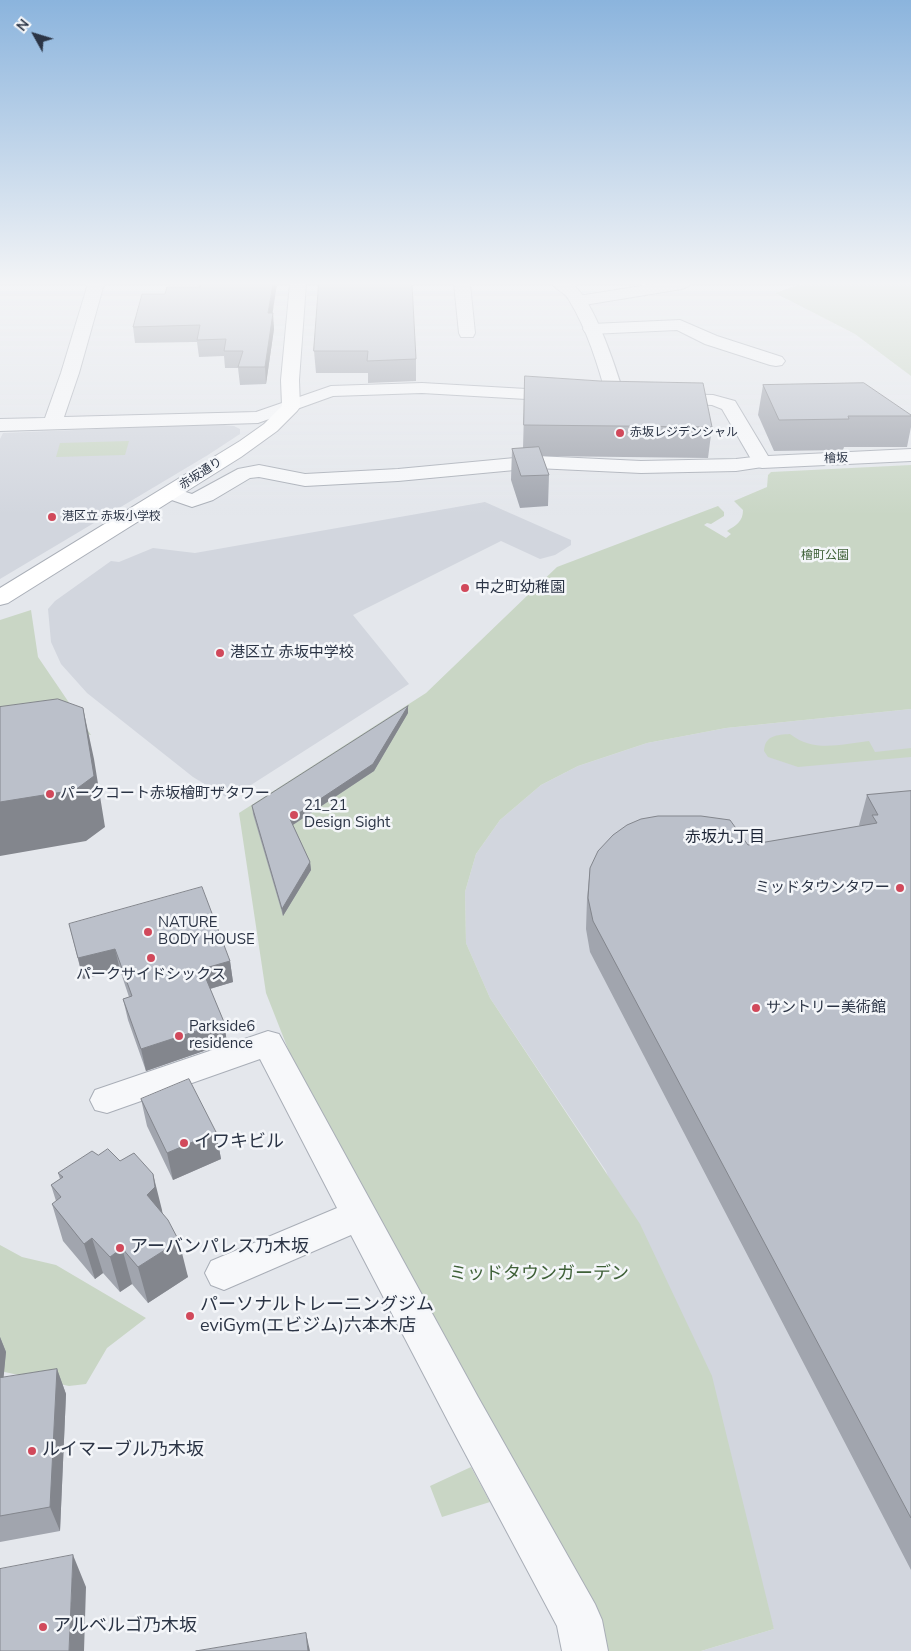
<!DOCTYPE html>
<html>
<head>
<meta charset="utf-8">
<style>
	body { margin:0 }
	#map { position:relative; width:911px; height:1651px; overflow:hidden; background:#e4e7ec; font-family:"Nunito Sans",sans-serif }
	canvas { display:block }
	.north { position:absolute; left:10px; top:10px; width:50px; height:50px; -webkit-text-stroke:4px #f4f6f9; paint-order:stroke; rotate:309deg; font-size:14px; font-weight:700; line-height:20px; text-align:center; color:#2b3445 }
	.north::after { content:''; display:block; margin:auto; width:18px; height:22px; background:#2b3445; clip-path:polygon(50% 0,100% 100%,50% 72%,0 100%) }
</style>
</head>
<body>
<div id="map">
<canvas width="911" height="1651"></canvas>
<div class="north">N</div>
</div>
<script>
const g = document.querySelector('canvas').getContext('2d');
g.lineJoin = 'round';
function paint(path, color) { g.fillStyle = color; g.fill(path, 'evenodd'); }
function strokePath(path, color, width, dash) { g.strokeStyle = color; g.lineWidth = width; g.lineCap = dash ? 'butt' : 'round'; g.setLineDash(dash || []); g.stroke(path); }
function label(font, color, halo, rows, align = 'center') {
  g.font = font + ' "Nunito Sans","Noto Sans JP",sans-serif'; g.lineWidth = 5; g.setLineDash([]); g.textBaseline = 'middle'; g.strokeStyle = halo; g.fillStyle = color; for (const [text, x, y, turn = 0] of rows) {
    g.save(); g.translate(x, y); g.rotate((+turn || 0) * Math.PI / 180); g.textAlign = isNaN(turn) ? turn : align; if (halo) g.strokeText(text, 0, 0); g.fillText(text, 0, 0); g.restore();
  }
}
const built = new Path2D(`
	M215,424l19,2 6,3v5l-32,21 -208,124v-140l3,-6z
	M485,502l86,38v5l-16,10 -15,4 -39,-18 -148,74 56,69 -180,115 -36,-22 -106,-84 -26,-29 -10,-22 -3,-33 7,-8 56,-40 8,1 34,-14 42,5z
	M911,709v942h-210l73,-22 -168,-458 -116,-173 -24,-55 -1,-51 11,-38 24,-34 41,-35 37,-19 69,-23 79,-15z`);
const green = new Path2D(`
	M802,284h109v92l-56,-42 -80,-41z
	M129,441l-4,14 -69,2 4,-14z
	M911,465v244l-185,19 -79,15 -69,23 -37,19 -41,35 -24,34 -11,38 1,51 24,55 150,226 72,152 62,253 -73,22h-109l-27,-97 -10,-21 -107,-187 -158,-292 -24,-61 -27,-180 187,-120 131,-126 161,-61 6,6v4l-13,8 -4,-1 -3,2 22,13 5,-4 -4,-3c9,-6 16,-9 16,-21l-9,-9 33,-14 1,-12 3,-3z
	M31,610l7,47 53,78 -91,-17v-98z
	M790,734c24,19 51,10 79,7l6,11 36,-4v9l-113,10 -30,-10 -4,-6c1,-16 13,-16 26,-17z
	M0,1245l22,12 34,8 90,53 -39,30 -21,36 -17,2 -69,-15z
	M471,1467l19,35 -48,15 -12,-31z`);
const minor = new Path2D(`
	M454,284h16l5,49 -2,4h-12l-2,-4z
	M654,284h36l-3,3 -5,2 -104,17 -6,-2 -2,-3 2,-3 6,-2z
	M680,320l37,16 65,21 3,4 -3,4 -6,1 -6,-1 -65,-21 -28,-14 -86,4 -6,-2 -2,-3 2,-3 6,-2z
	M536,456l105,5 95,-2 26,-3 7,2 3,4 -3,4 -33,5 -95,2 -105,-5 -138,13 -93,5 -46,-9 -9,1 -37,22 -21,7 -29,-10 -3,-4 3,-4 7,-2 22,7 46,-25 21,-4 46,9 93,-5z
	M268,1031l11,3 199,363 117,207 7,16 6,31h-46l-5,-25 -107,-201 -99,-190 -127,55 -13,-5 -6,-12 6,-12 126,-53 -77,-149 -153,54 -12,-3 -5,-10 5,-10z`);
const tertiary = new Path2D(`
	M88,284h16l-25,89 -15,44 192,-5 75,-26 91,-3 139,8 6,1 3,4 -3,4 -6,1 -139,-8 -89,3 -75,27 -258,8v-12l45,-1 16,-45z
	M552,284h20c22,15 45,87 53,114l-3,4 -6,1 -6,-1 -3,-4c-9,-33 -20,-69 -38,-98 -4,-8 -12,-9 -17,-16z
	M669,394l44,1 22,6 33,55 143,-7v12l-149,7 -7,-2 -33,-57 -10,-4 -49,-2 -3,-4 3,-4z`);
const secondary = new Path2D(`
	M290,284h16l-7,96 1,27 -3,4 -20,20 -36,26 -233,146 -8,2v-17l240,-147 24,-17 18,-18 -1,-26z`);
const wall = new Path2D(`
	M319,284l97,75v22l-48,2v-10h-52l-2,-22z
	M200,287l72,26 2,16 -8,55 -26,1 -2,-17h-13l-1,-12 -25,1 -2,-15 -62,1 -2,-16 32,-33z
	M525,376l187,51 -4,31 -166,-2 7,19 -1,31 -28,2 -9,-28 1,-31 11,-1z
	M763,385l148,30v12l-4,20h-63l-1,3 -69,1 -16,-36z
	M408,713l-34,58 -81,54 17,37 1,8 -28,46 -30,-102 -1,-8z
	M911,791v779l-321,-618 -4,-23 1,-30 3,-31 158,-23 112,-19 -1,-1 8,-30z
	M69,924l161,37 3,21 -23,7 14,33 3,21 -81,28 -18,-51 -5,-21 6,-2 -9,-27 -37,9z
	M141,1099l75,33 5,27 -48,21 -26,-54z
	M58,1173l104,39 26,65 -40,26 -16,-19 -12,8 -17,-19 -8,6 -32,-38 -11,-37 4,-3 -5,-16 9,-6z
	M0,1337l6,15 -3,26 54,-9 9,25 -6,137 -60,11z`);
const shadedWall = new Path2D(`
	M273,284h4l-7,46 -2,-17z
	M273,313l1,16 -8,55 -1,-17z
	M408,706v7l-34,58 -83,55 -1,-7z
	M83,708l11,51 11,68 -19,14 -86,15v-54z
	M310,862l1,8 -28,46 -1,-7z
	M115,949l5,21 -37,9 -5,-21z
	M230,961l3,21 -27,8 -4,-21z
	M224,1022l3,21 -81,28 -5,-22z
	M216,1132l5,27 -48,21 -6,-27z
	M153,1174l9,36 2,14 -17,-29z
	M92,1238l11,35 -8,6 -11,-35z
	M179,1241l9,36 -40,26 -10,-36z
	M122,1248l10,36 -12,8 -10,-35z
	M0,1337l6,15 -5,53 -1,-2z
	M57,1369l9,25 -6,137 -10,-24z
	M73,1555l13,32 -2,64h-15z
	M306,1633l4,18h-2z`);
const building = new Path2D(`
	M200,284h73l-5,29h5l-8,54h-27l5,-16h-19l2,-12 -29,1 3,-15 -67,2 9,-33h23l2,-7h33z
	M319,284h93l4,75 -49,2 1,-10h-54z
	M525,376l75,5 103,2 9,44 -188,-2z
	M864,383l47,32v1h-63l1,3 -70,1 -16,-35z
	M539,447l10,28 -28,1 -9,-27z
	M58,699l25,9 11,68 -19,14 -75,12v-95z
	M408,706l-35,58 -83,55 20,43 -28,47 -30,-103z
	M911,791v727l-318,-597 -5,-23 2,-30 8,-17 15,-16 14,-10 14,-6 17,-3h43l29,4 18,25 129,-22 -5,-8h6l-11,-20z
	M202,887l28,74 -28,8 22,53 -83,27 -18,-50 9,-3 -17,-47 -37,9 -9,-34z
	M189,1079l27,53 -49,21 -26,-54z
	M108,1149l12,12 14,-8 19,21 2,13 -8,8 21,25 11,21 -41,26 -16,-19 -12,9 -18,-19 -8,6 -32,-40 9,-7 -10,-12 12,-8 -5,-4 34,-22 6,4z
	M57,1369l-7,138 -50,9v-138z
	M73,1555l-4,96h-69v-82z
	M306,1633l2,18h-112z`);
const markers = [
	[620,433,5,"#d1495b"],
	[52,517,5,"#d1495b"],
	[465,588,5,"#d1495b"],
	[220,653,5,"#d1495b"],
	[50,794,5,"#d1495b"],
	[294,815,5,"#d1495b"],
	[900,888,5,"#d1495b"],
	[148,932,5,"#d1495b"],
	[151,958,5,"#d1495b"],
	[756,1008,5,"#d1495b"],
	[179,1036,5,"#d1495b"],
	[184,1143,5,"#d1495b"],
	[120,1248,5,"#d1495b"],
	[190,1316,5,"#d1495b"],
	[32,1451,5,"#d1495b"],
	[43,1627,5,"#d1495b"]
];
const farPoinames = [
	["赤坂レジデンシャル",630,433],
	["港区立 赤坂小学校",62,517]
];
const farStreetnames = [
	["檜坂",836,459,-3],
	["赤坂通り",201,474,-33]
];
const farParknames = [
	["檜町公園",825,556]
];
const poiNames = [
	["中之町幼稚園",475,588],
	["港区立 赤坂中学校",230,653],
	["パークコート赤坂檜町ザタワー",60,794],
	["21_21",304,806],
	["Design Sight",304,823],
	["ミッドタウンタワー",890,888,"right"],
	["NATURE",158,923],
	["BODY HOUSE",158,940],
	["パークサイドシックス",151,975,"center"],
	["サントリー美術館",766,1008],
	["Parkside6",189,1027],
	["residence",189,1044]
];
const neighbourhoodNames = [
	["赤坂九丁目",725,838]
];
const nearPoinames = [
	["イワキビル",194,1143],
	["アーバンパレス乃木坂",130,1248],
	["パーソナルトレーニングジム",200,1306],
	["eviGym(エビジム)六本木店",200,1327],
	["ルイマーブル乃木坂",42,1451],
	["アルベルゴ乃木坂",53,1627]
];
const nearParknames = [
	["ミッドタウンガーデン",539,1275]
];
paint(built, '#d2d6de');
paint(green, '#c9d6c5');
strokePath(minor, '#a9aeb7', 2);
strokePath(tertiary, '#a9aeb7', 2);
strokePath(secondary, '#a9aeb7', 2);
paint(minor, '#f7f8fa');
paint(tertiary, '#f7f8fa');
paint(secondary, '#fff');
paint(wall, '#a1a5ae');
paint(shadedWall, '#83868d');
paint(building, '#bbc0ca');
strokePath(building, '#83868d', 1);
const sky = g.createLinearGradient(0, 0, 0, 515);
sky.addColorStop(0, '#8bb4dd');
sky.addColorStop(0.55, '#f3f4f6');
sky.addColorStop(1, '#f3f4f600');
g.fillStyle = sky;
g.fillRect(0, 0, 911, 515);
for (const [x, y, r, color] of markers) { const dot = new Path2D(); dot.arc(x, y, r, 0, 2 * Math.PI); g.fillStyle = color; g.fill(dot); strokePath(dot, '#f4f6f9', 2); }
label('12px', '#2b3445', '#f4f6f9', farPoinames, 'left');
label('12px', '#2b3445', '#f4f6f9', farStreetnames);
label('12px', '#3f6138', '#f4f6f9', farParknames);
label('15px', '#2b3445', '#f4f6f9', poiNames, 'left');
label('16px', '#1d2536', '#f4f6f9', neighbourhoodNames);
label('18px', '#2b3445', '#f4f6f9', nearPoinames, 'left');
label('18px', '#3f6138', '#f4f6f9', nearParknames);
</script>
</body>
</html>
